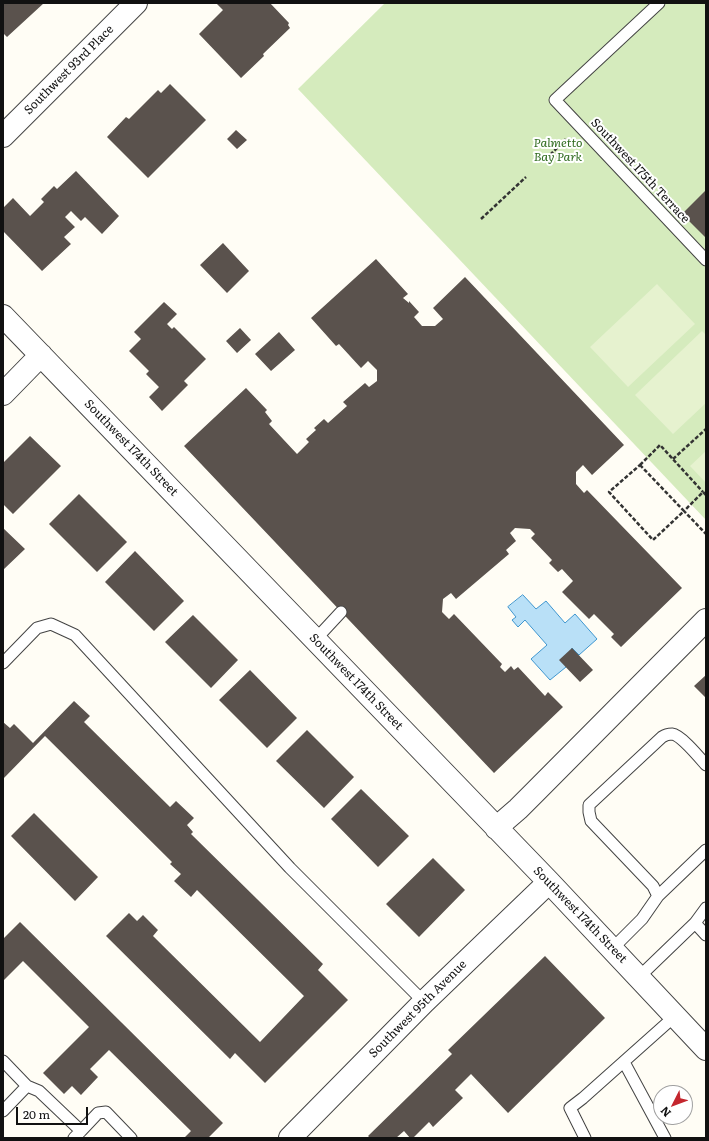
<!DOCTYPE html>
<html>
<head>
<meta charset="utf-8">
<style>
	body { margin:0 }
	#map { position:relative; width:709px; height:1141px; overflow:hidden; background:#fffdf5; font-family:Literata,serif }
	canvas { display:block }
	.frame { position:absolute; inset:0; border:4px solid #111; pointer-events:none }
	.north { position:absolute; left:653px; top:1085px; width:40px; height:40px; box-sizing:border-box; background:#fff; border:1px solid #a0a0a0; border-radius:50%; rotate:228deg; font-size:11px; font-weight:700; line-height:16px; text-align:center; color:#111 }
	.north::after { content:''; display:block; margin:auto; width:14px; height:18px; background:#c4262e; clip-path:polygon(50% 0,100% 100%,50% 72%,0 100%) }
	.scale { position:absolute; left:16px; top:1107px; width:72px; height:18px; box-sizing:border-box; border:2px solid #111; border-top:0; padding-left:5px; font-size:12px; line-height:14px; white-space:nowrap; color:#111; -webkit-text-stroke:3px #fff; paint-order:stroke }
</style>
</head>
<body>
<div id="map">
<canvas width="709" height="1141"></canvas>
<div class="frame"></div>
<div class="north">N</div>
<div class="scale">20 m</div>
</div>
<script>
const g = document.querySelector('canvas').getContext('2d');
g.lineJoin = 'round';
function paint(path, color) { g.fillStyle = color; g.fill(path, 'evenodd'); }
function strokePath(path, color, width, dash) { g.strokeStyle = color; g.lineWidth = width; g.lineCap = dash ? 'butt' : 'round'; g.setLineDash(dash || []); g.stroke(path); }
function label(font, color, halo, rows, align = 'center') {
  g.font = font + ' Literata,serif'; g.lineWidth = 4; g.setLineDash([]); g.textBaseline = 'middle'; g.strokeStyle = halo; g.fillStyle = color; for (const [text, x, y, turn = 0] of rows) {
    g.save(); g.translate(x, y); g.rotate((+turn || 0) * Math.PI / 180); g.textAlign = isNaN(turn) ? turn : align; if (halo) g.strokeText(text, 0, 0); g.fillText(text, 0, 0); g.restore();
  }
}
const green = new Path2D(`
	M385,3h321v517l-408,-431z`);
const pitch = new Path2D(`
	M657,284l38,40 -67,63 -38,-40z
	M702,331l4,4v68l-33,31 -38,-39z
	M706,451v32l-16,-17z`);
const water = new Path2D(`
	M523,595l13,14 10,-8 19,22 10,-9 22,25 -18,16 -7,-7 -6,19 -16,13 -19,-21 16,-14 -22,-25 -7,7 -6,-7 4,-3 -8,-10z`);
const building = new Path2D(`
	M3,3h41l-37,34 -4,-4z
	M216,3h54l19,20 -1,2 2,3 -27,26 1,2 -23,22 -42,-44 24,-24z
	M170,84l36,36 -58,58 -41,-41 19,-20 3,2 29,-29 3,3z
	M236,130l11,10 -10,9 -10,-10z
	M76,171l43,45 -17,18 -17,-17 -4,4 -10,-10 -6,6 10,10 -11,10 7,7 -29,27 -39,-40v-23l10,-10 17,18 14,-14 -3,-3 13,-13 3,3z
	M706,190v48l-24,-24z
	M223,243l26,28 -22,22 -27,-28z
	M376,259l32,35 -5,4 6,5v-2l10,11 -5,5 8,9h13l8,-7 -10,-11 32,-31 159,168 -32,30 -9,-10 -7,7v12l8,9 3,-3 95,98 -61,59 -10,-10 3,-3 -20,-20 -5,5 -27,-27 11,-11 -11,-12 -4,3 -9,-9 3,-3 -21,-22 4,-4 -5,-5 -15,-1 -5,5 6,8 -10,9 3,4 -53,45 -5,-6 -8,6 -1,13 7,7 5,-5 48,50 -2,3 5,5 6,-6 3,4 4,-3 27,29 3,-4 15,15 -69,66 -310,-327 62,-58 21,22 -2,2 7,9 -3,3 28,30 12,-12 -3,-3 10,-9 -2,-2 10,-9 4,4 19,-17 -4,-4 22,-19 4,4 8,-6v-11l-9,-9 -7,7 -22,-24 -3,2 -25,-28z
	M164,302l13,12 -10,10 5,5 2,-2 32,32 -22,22 4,4 -26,26 -13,-14 10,-10 -13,-13 3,-3 -20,-20 12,-12 -7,-7z
	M240,328l11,12 -14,13 -11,-12z
	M279,332l16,18 -24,21 -16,-17z
	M30,436l31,30 -48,48 -10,-10v-41z
	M79,494l48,48 -30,30 -48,-48z
	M3,528l22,21 -22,21z
	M135,551l49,50 -30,30 -49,-49z
	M193,615l45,45 -27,28 -46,-46z
	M572,648l21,22 -13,12 -21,-22z
	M250,670l47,48 -30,30 -48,-48z
	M706,675v23l-12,-12z
	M74,701l16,15 -6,6 86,85 6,-6 18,17 -7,7 6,7 -2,2 132,130 -5,6 30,30 -83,83 -30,-30 -5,6 -124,-123 23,-23 8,8 6,-6 15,15 -5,6 107,106 44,-46 -107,-106 -6,7 -17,-16 7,-7 -11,-10 2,-2 -127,-126 -42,43v-57l7,6 4,-4 19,19z
	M307,730l47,47 -30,31 -48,-47z
	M361,789l48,47 -31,31 -47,-48z
	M34,813l64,64 -23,24 -64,-65z
	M433,858l32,32 -46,47 -33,-33z
	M20,922l203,201 -15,15h-24l7,-7 -82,-81 -19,19 8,8 -17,18 -9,-9 -8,8 -21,-21 46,-46 -66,-66 -20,20v-42z
	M545,956l60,62 -97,95 -37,-39 -16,16 8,8 -30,29 -4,-5 -16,16h-3l-6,-7 -8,7h-26l-2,-2 84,-82 -4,-4z`);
const path = new Path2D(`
	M546,159l21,-21
	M481,219l45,-42
	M673,459l33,-30
	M640,465l44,46 -31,29 -44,-48z
	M640,465l20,-20 43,47
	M706,495l-3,-3 -19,19 22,23`);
const lane = new Path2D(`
	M659,3l-104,97 151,160
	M315,640l26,-28
	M3,663l34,-35 14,-4 24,11 215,233 134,134
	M658,896l48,-46
	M695,923l11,-15
	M612,949l30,-30 16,-23 -5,-10 -62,-65 -2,-9v-7l73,-68c3,-2 6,-3 10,-3 9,1 27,23 34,31
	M639,977l56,-54 11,12
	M3,1061l24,25
	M624,1062l41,76
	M3,1111l24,-25 12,5 42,40 -7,7
	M81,1131l17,-18 8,-1 25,26
	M585,1138l-15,-30 13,-10 92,-82`);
const street = new Path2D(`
	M3,136l133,-133
	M3,316l546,566 157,167
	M3,394l38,-39
	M496,828l22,-19 18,-18 170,-171
	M290,1138l134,-136 125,-120`);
const streetNames = [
	["Southwest 93rd Place",69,70,-45],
	["Southwest 175th Terrace",640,171,47],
	["Southwest 174th Street",131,448,46],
	["Southwest 174th Street",356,682,46],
	["Southwest 174th Street",580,915,46],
	["Southwest 95th Avenue",418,1009,-45]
];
const parkNames = [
	["Palmetto",558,143],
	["Bay Park",558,157]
];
paint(green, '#d5ebbd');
paint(pitch, '#e6f2cf');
paint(water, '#b9e0f7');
strokePath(water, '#3f96cf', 1);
paint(building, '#5a524d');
strokePath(lane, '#444', 13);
strokePath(street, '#444', 24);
strokePath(path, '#333', 2.5, [4, 2]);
strokePath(lane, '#fff', 11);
strokePath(street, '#fff', 22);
label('12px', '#111', '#fff', streetNames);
label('italic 12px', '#2f6b1f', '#fff', parkNames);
</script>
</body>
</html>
